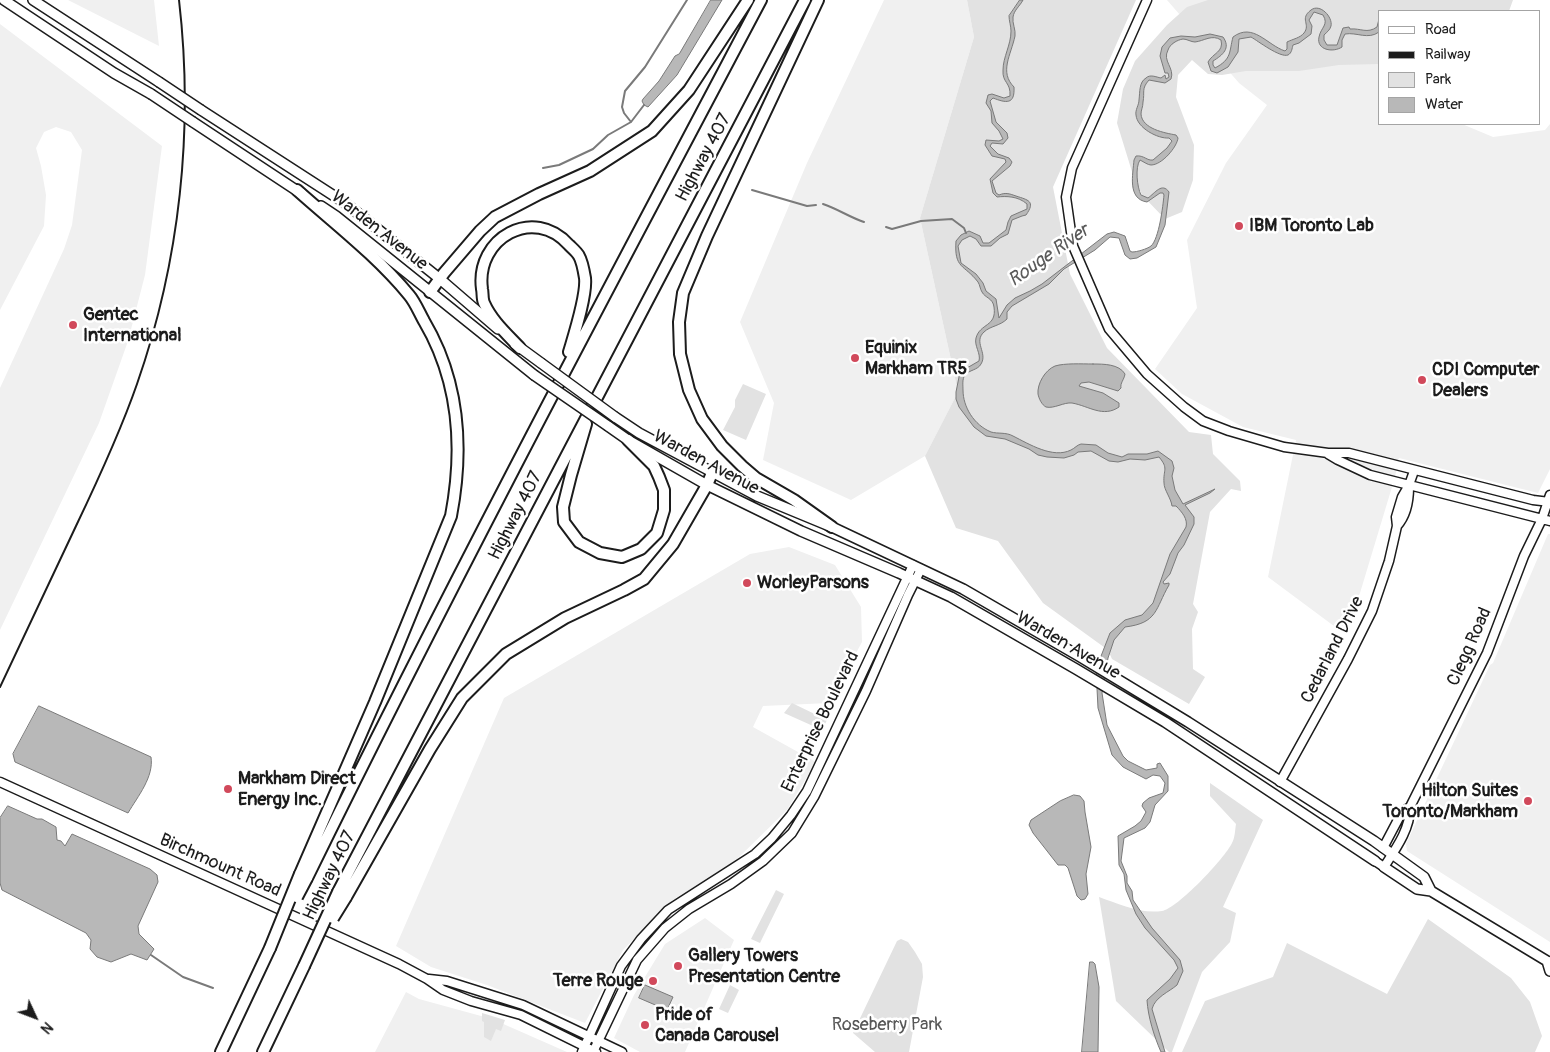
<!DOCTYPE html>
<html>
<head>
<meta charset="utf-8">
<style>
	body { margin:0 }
	#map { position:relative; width:1550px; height:1052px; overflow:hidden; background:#fff; font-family:Pangolin,sans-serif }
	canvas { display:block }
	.legend { position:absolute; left:1378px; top:10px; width:162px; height:115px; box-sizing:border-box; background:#fff; border:1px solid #a4a4a4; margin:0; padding:6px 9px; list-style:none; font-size:15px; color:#1c1c1c }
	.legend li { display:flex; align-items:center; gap:10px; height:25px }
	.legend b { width:25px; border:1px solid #a4a4a4 }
	.north { position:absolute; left:10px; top:992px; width:50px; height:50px; -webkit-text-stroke:4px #fff; paint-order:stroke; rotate:133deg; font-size:14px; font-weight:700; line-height:20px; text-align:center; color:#1c1c1c }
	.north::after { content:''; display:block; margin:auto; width:18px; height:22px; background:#1c1c1c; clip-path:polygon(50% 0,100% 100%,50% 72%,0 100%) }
</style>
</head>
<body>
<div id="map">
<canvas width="1550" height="1052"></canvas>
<ul class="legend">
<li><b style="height:6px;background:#fff"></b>Road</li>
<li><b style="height:6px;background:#1c1c1c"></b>Railway</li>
<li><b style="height:14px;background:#e2e2e2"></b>Park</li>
<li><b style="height:14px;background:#b8b8b8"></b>Water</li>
</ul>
<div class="north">N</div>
</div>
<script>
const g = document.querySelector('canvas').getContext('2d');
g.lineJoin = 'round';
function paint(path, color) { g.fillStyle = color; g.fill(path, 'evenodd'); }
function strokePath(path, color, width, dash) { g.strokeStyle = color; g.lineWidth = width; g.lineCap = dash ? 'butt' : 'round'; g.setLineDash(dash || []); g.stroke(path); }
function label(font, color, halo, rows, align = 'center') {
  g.font = font + ' Pangolin,sans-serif'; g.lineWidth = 5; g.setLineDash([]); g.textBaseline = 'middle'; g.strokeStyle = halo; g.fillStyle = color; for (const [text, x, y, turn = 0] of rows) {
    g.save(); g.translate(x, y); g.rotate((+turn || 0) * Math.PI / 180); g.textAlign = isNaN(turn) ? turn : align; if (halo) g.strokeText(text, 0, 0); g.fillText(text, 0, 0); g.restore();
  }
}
const built = new Path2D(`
	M68,0h86l5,46z
	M884,0h83l7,37 -54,181 38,174 -33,64 -74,44 -88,-40 11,-57 -34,-81 67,-159z
	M1167,0h214l-2,11v113h83l31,13 52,-7 5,-6v345l-12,24 -139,-35 -4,19 -35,116 -18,39 -74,-55 28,-137 -53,-13 -61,-33 -27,-25 42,-61 -10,-68 39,-77 41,-58 -28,-22z
	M0,24l162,122 -17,129 -17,66 -29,82 -99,207v-242l64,-139 8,-24 10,-75 -11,-18 -15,-5 -12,5 -8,16 5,18 5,29 -2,31 -44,84z
	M1548,534h2v408l-143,-91 -1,-7 84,-179 3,-2z
	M789,547l46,18 26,42 1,35 -33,61 -66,3 -10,21 63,35 -29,48 -56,55 -58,35 -50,50 -38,73 -98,-38 -56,-18 -35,-21 108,-248 246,-144z
	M705,918l29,22 -49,112h-45l-26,-14 20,-43 31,-51z
	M406,992l13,7 73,20 75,33h-192z`);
const green = new Path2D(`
	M967,0h169l-83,187 17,87 37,74 82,84 22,3 2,19 27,27 1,10 -10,-2 -21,23 -17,92 5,8 -6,17 1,40 12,8 -16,27 -77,-45 -4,-9 -65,-47 -45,-62 -42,-13 -31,-72 33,-64 -38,-174 54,-181z
	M1208,0h305l-4,11h-130v53l-40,1 -40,6h-53l-24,4 -14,-1 -16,-14 -14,15 -2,22 18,48 -1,35 -11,32 -17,7 -23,-24 -9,-20 -16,-52 6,-34 12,-28 32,-36 20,-18z
	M743,384l23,10 -20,46 -23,-10 12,-23v-7z
	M792,703l35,17 -5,10 -38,-17z
	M1210,783l53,37 -40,87 13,6 -6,29 -28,30 -30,80h-3l-53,-51 -17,-104c20,7 41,17 63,14 15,-2 63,-53 70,-68 3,-5 3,-13 4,-19l-26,-28z
	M776,890l8,4 -24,49 -9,-4z
	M1428,919l83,59 19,24 12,34 -7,16h-353l23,-51 68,-24 14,-34 100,51z
	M901,939l7,3 7,10 7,12 1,13 -14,75h-34l-22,-19 44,-92z
	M730,985l9,5 -11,23 -9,-4z
	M482,1013l23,7 -4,11 -5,-2 -5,12 -7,-4v-15l-2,-1z`);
const water = new Path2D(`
	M711,0h11l-45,75 -29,32 -4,-2 -2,-4 1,-2 16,-18 16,-25 4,-2z
	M1020,0h3c-3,6 -9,10 -10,17 -1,6 3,13 2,19 -4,19 -16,36 -1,51 1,18 -8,16 -21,11l-3,3 6,21 11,11 1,5 -5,6 -11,-1 -2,3 8,8 11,4 3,4 -2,4 -18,15 4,12 3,2c7,-3 11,-1 17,1 12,4 20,5 10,19l-4,1 -10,4 -4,14 -8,4 -9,8h-10l-5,-7 -6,-3 -8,4 -4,6 3,17 15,11 7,9 3,8 10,8 3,19 8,-13 8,-7 15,-7 12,-7 65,-50 7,-2 11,4 5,15 2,1c5,0 15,-3 19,-6 8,-7 12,-40 13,-51l-1,-2h-3l-13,9c-20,-3 -14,-28 -13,-42l2,-4c8,-1 11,5 17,4l14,-12 5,-7 -3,-3c-11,1 -32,-10 -33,-23 -1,-5 3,-10 3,-15 1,-8 0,-18 7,-22 4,-4 10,-1 15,0l4,-3 1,4 3,-2 -1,-4h-3l-5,-17 2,-9 8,-9 11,-2 14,1 15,-3 13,3c8,11 0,18 -10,24v4l2,3c17,-9 14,-16 18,-31 20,-15 34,8 52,14l2,-2v-7c6,-3 13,-4 17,-9 7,-9 -5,-14 7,-23 9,-7 22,7 20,16 -1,4 -4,6 -7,9v5l3,5h10l6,-17 6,-1 1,2c11,-1 17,5 27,-2l2,-8v13c-11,8 -22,0 -34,2l-3,6v7c-9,6 -26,3 -23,-10 2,-10 10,-12 4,-22l-9,-3 -5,8 3,6 -1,8 -12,9 -6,2c-1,3 -1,8 -5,10 -8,3 -30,-14 -37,-18l-12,2 -1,13 -10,15 -11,6 -6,-2 -3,-9c5,-9 16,-10 13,-22 -9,-6 -17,1 -26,2 -4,0 -8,-3 -12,-3 -6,1 -13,5 -15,11 -6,11 7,18 3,29l-6,4 -16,-3c-8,9 -4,12 -6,22 0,5 -2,8 -2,12 1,15 24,19 35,21l2,3c-1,9 -16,27 -27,27 -3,0 -7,-3 -11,-5 -5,7 -3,27 1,35l7,3c7,-5 14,-16 21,-6l-4,33 -9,22 -19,11 -7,1 -5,-4 -6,-17 -9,-1 -15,13 -31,19 -15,15 -37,22 -5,6v7c-7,7 -17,7 -23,13 -11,10 4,21 -3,32 -3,6 -12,6 -16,11 -3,4 -2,10 -2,15 0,17 11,35 28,42 7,2 15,0 22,4 16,8 40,23 58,14 4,-2 6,-5 10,-6l15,1 12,8 14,4 6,-3h19l11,-3 14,10 2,7 -2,8 3,14 8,14 32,-15 -5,4 -25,12 9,12v7l-10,21 -6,8 -8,21 -7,8 1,2 5,-1v2c-14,24 -11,38 -44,42l-11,13 -6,18 -6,35 5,32 16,31 5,5 18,9 11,-2v-4l3,-1 8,13v15l-13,14 -5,17 -5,6 -21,10 -3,23 6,15v7l5,8 1,9 19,28 28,32 3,11 -6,14c-8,7 -22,12 -25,24l13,43h-4c-7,-16 -13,-35 -14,-52l23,-21 8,-11 -4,-8 -29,-32 -9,-14 -10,-24 -2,-16 -5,-9 -1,-29 17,-10 6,-5 5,-9 -4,-6 1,-3 6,-5 14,-5 2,-10 -5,-7 -7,-1 -7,4 -23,-12 -11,-12 -14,-47 -2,-39 14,-36 15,-13 17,-5 11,-12 17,-49 16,-27c2,-8 -4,-15 -10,-21h-4c-1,-8 -8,-16 -8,-23 -1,-14 5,-14 -5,-26l-14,3 -15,-1 -12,3 -9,-1 -18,-10 -13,1 -4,3 -10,3 -17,-1 -9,-2 -9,-6 -24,-10 -19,-3 -12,-9 -15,-20 -3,-8v-7l4,-20 19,-11c2,-8 -5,-15 -3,-23 4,-15 21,-11 18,-31 -1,-9 -9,-9 -12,-15 -2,-3 -2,-7 -4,-10 -14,-18 -24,-13 -22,-41l5,-6 8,-4 11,5 3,7h6l17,-13 2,-8 3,-6 16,-7v-5c-9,-8 -21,-8 -30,-7l-4,-4 -3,-14 16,-17 -1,-3 -13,-3 -7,-11 1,-5 13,1 4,-2 -4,-8 -7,-8 -1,-12 -5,-8 2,-8 4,-1 12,4 6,-2c1,-14 -8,-13 -7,-26 0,-13 8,-25 8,-39 0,-5 -2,-10 -2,-15z
	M1093,364c11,0 26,0 32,10 -1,6 -5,9 -4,14l-3,3 -29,-9 -8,1 -2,3 24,7 16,10v4c-16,11 -30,-1 -47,-4 -8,-1 -18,6 -26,4 -4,-2 -7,-8 -8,-13 -1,-10 7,-24 17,-28 10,-3 26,-2 38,-2z
	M39,706l112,51c3,20 -13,39 -23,56l-113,-51 -2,-8z
	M1074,795l6,1 4,5 1,11 6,35 -5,27 2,20 -3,5 -4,1 -4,-4 -9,-28 -3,-3h-7l-25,-32 -4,-8 2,-5 29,-19z
	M8,806l29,13h5l14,8 1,13 4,1 4,5 7,-12 78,35 7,6 1,7 -20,44 1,8 15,15 -7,11 -16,-6 -20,8 -14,-5 -7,-8 1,-9 -5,-7 -84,-43 -2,-7v-65z
	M1090,962h3l2,2 4,23 -1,65h-16z
	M645,985l28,12 -6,13 -28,-12z`);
const stream = new Path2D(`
	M631,122l-7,-9 -2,-6 3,-16 20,-24 42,-67
	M543,168l16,-3 34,-16 15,-14 23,-13 13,-17
	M752,190l55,16 9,-1
	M823,204c15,5 26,13 41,18
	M886,227l6,2 29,-8 31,-2 12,9 2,5
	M151,955l32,22 30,11`);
const secondary = new Path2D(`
	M1147,0l-75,168 -6,29 7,49 36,83 38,45 37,33 19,14 26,10 55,16 44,6h21l184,47 17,2
	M1328,454l10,6 32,15 180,46
	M1397,526c9,-10 12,-25 12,-39
	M0,782l399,182 28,15 16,11 28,11 50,14 75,37
	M1280,782l68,-123 24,-48 17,-50 8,-35 -1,-9 6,-20 7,-12 5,-14
	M1383,848l19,-36 8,-5 77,-154 37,-97 18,-37 8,-24
	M1375,861l9,6c11,-17 27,-39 26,-60
	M429,979l18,2 76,24 99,47
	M582,1052l39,-86 20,-27 27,-29 87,-56 17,-16 19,-23 16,-24 106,-226
	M593,1052l44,-92 28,-32 24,-19 42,-25 32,-23 29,-28 22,-36 52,-106 42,-96 13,-26`);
const primary = new Path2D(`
	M4,0l110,73 37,21
	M33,0l126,82
	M201,110l144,93 95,76 58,50
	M193,122l109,72
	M321,206l15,10 198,159
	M515,344l26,19
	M615,417l24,16 118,63 75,31 131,62 116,67 109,66 186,119 50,36 7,14
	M608,426l20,14 79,45 94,46 98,42 52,24 125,72 89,53 210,139
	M1384,867l33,22 14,2 116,70 3,1
	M1547,961l3,10`);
const highway = new Path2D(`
	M818,0l-111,236 -24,57 -4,29 1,32 9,36 13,29 20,27 20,20 14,12 38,22 38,27
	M297,190c38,34 79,65 112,105 6,7 10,17 15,26 36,61 40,127 27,195l-76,186 -75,172
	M430,292l14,-19 36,-42 15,-14 44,-23 51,-23 62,-40 37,-41 59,-90
	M520,348c-13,-14 -28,-27 -36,-45 -2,-4 -1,-10 -2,-14 -7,-51 52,-84 87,-44 3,3 8,7 10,11 3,5 5,16 6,22 2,17 -11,57 -16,74
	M586,424l-15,51 -8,32 1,15 15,20 21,11 22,4 19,-8 16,-16 7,-23v-20l-5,-13 -5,-11 -26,-26
	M307,878c145,-296 300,-587 454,-878
	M338,892l467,-892
	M346,897l84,-148 32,-51 44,-44 59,-36 59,-28 20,-11 29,-35 34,-59 5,-12
	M221,1052l49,-104
	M263,1052l41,-86`);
const rail = new Path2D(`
	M0,687c25,-53 50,-107 76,-161 22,-46 44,-93 61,-142 43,-123 57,-255 42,-384`);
const primaryBridge = new Path2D(`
	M159,82l42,28
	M151,94l42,28
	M541,363l74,54
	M534,375l74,51`);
const highwayBridge = new Path2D(`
	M297,897l10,-19
	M333,918l13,-21
	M270,948l30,-74
	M304,966l34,-74`);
const markers = [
	[1239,226,5,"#d1495b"],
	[73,325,5,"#d1495b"],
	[855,358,5,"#d1495b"],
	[1422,380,5,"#d1495b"],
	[747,583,5,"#d1495b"],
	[228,789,5,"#d1495b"],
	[1528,801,5,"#d1495b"],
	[678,966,5,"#d1495b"],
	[653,981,5,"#d1495b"],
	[645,1025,5,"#d1495b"]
];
const streetNames = [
	["Highway 407",704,158,-62],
	["Warden Avenue",379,231,38],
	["Warden Avenue",706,463,28],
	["Highway 407",516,516,-63],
	["Warden Avenue",1068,646,30],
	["Clegg Road",1470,647,-66],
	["Cedarland Drive",1333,650,-63],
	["Enterprise Boulevard",821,722,-64],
	["Birchmount Road",220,866,24],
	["Highway 407",330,876,-64]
];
const poiNames = [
	["IBM Toronto Lab",1249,226],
	["Gentec",83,315],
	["International",83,336],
	["Equinix",865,348],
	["Markham TR5",865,369],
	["CDI Computer",1432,370],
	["Dealers",1432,391],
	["WorleyParsons",757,583],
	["Markham Direct",238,779],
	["Energy Inc.",238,800],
	["Hilton Suites",1518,791,"right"],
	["Toronto/Markham",1518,812,"right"],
	["Gallery Towers",688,956],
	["Presentation Centre",688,977],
	["Terre Rouge",643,981,"right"],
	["Pride of",655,1015],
	["Canada Carousel",655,1036]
];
const parkNames = [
	["Roseberry Park",887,1025]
];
const waterNames = [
	["Rouge River",1049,256,-35]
];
paint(built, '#f0f0f0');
paint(green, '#e2e2e2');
paint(water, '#b8b8b8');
strokePath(water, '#7a7a7a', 1);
strokePath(stream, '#7a7a7a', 2);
strokePath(secondary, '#1c1c1c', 11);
strokePath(primary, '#1c1c1c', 12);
strokePath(highway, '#1c1c1c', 14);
strokePath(secondary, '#fff', 8);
strokePath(primary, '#fff', 9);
strokePath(highway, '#fff', 10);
strokePath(rail, '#1c1c1c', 2);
strokePath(primaryBridge, '#1c1c1c', 12, []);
strokePath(highwayBridge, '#1c1c1c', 14, []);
strokePath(primaryBridge, '#fff', 9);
strokePath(highwayBridge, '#fff', 10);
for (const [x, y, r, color] of markers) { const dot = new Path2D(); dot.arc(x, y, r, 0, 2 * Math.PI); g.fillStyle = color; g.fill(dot); strokePath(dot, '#fff', 2); }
label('18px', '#1c1c1c', '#fff', streetNames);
label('bold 18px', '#1c1c1c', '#fff', poiNames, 'left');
label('18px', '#575757', '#fff', parkNames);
label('italic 19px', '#5a5a5a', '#fff', waterNames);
</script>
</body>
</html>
